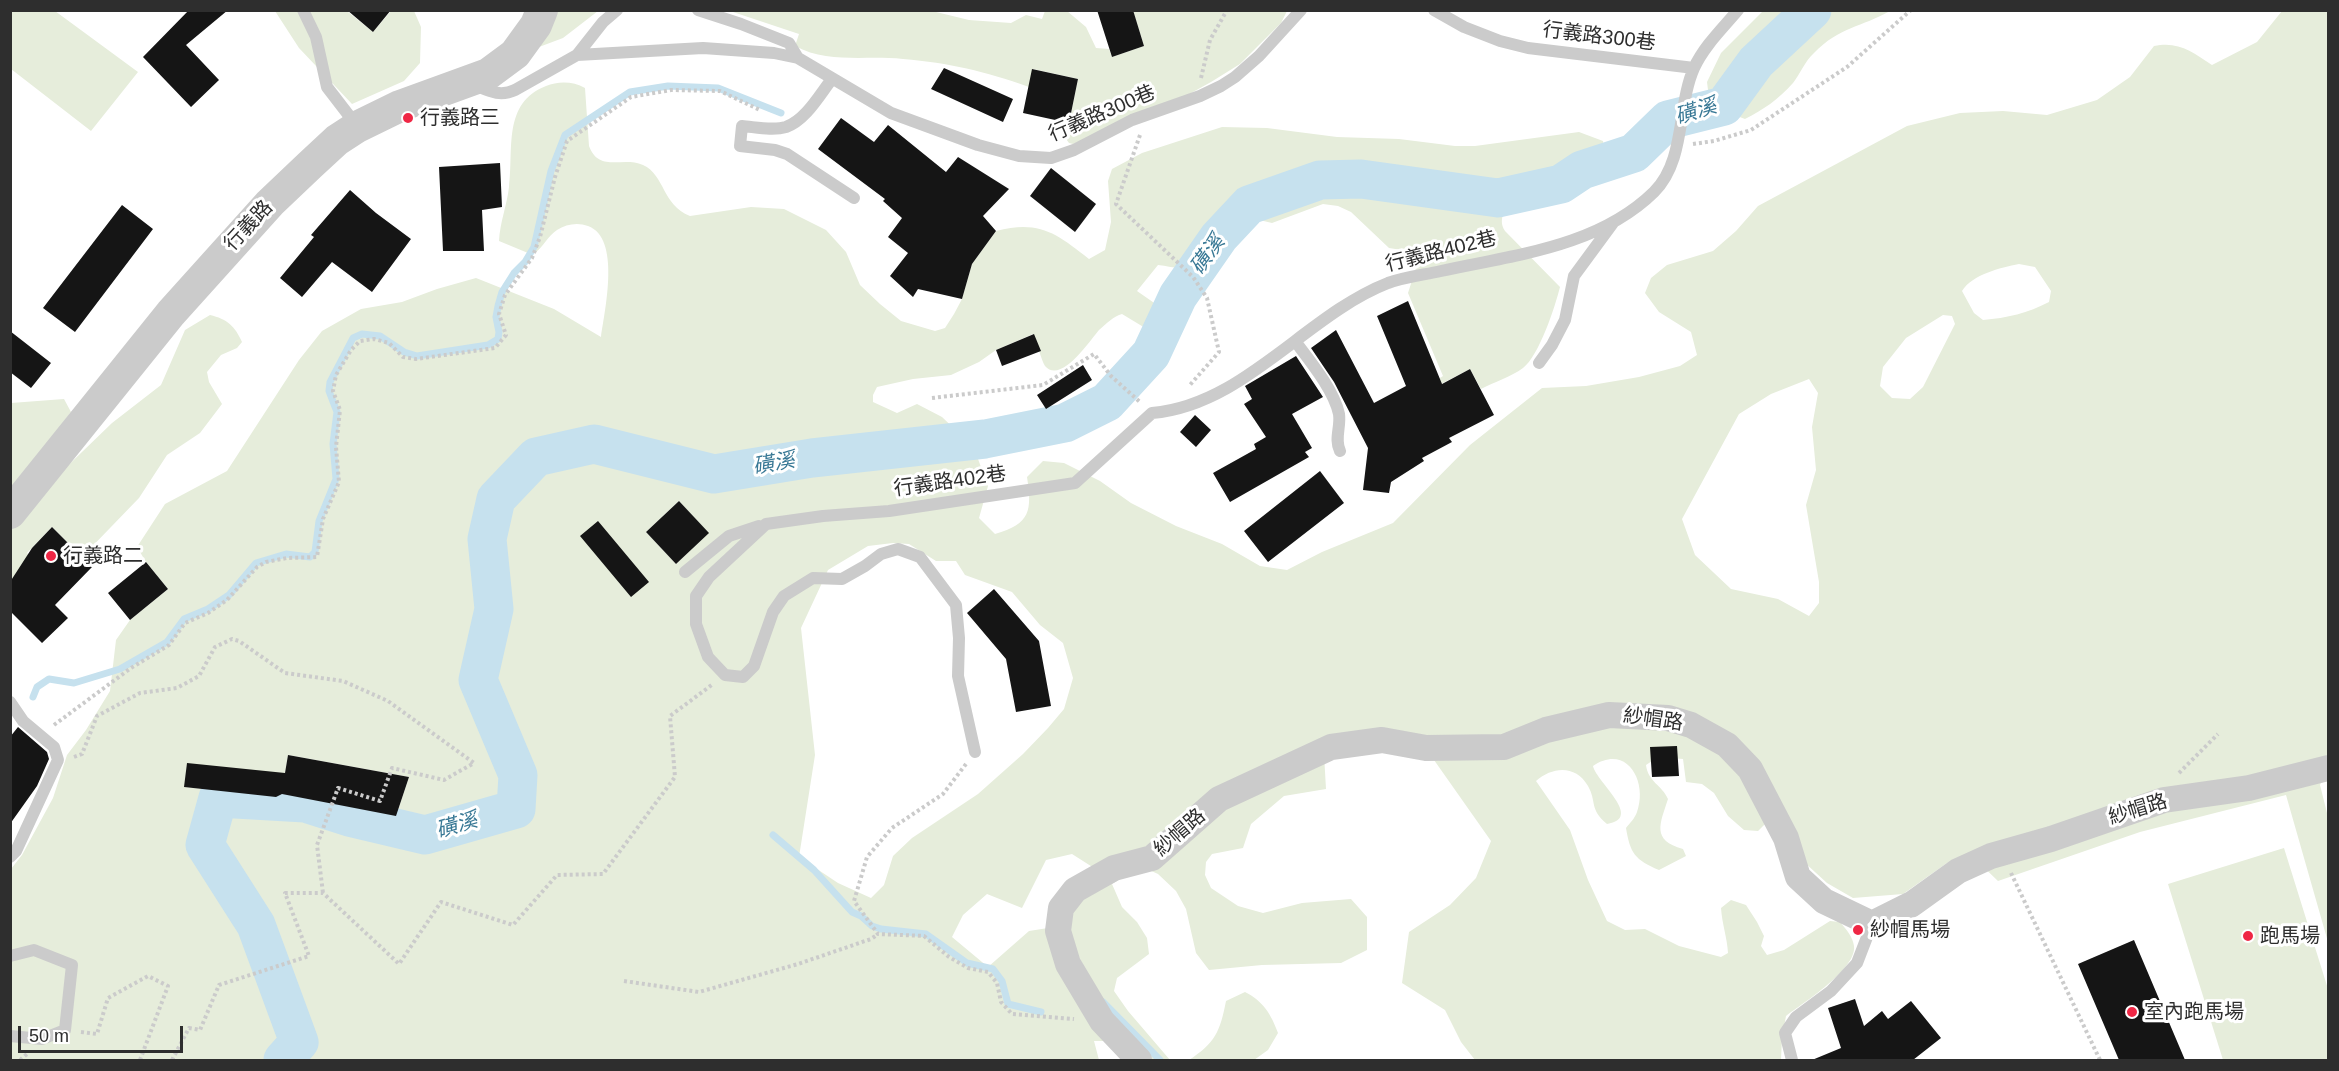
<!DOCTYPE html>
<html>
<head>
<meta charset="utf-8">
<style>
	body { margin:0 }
	#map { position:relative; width:2339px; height:1071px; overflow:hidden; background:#fff; font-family:Arial,sans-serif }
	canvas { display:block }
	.frame { position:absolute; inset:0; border:12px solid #2e2e2e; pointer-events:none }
	.scale { position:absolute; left:18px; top:1026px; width:165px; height:27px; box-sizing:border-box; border:3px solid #2e2e2e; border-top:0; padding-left:8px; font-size:18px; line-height:21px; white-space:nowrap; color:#2e2e2e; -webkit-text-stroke:4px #fff; paint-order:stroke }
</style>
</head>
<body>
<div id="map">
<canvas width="2339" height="1071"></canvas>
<div class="frame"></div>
<div class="scale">50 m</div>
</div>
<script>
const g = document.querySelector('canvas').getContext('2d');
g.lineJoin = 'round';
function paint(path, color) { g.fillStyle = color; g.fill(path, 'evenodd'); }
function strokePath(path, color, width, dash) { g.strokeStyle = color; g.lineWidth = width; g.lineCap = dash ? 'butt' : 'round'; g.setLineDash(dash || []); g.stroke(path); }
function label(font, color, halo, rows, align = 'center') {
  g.font = font + ' Arial,"Noto Sans TC",sans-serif'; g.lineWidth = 6; g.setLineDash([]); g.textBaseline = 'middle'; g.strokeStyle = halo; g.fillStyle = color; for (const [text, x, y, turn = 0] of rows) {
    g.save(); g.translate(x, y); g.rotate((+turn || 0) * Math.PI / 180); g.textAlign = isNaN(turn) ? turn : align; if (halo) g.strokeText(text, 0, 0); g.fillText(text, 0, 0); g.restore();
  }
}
const green = new Path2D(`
	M10,11h45l83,61 -47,59 -80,-62z
	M275,11h72l26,21 18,-21h23l7,16 -1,36 -16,18 -52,23 -53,-56z
	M551,11h47l-35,27 -32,12z
	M730,11h202l37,9 42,3 15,-8 16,4 3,-8h22l19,16 10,21 13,1 3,8 32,-11 -11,-35h154l-6,12 -41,41 -29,18 -27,15 -111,47 -4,-1 -8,-11 8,-9 9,-44 -45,-10 -4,18c-45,-16 -79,-24 -126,-28 -37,-4 -75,5 -108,-13l4,-12z
	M1763,11h59l-1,4 6,-4h63c-28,16 -51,16 -76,42 -9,8 -14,21 -21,30 -14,16 -30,27 -48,36l-8,-3 37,-64c-8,4 -18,8 -26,14 -13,10 -21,28 -40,24l-1,-8 14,-29z
	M2282,11h46v753l-8,21 8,32v125l-42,-147 -146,37 -142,49 -26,-25 -25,7 -44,31 -50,4 -26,-15 -23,-21 -16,-36 -104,-112 -182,24 -178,16 2,35 -42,7 -33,28 -8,24 -31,6 -6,8 -1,13 6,13 27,18 25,7 39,-10 49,-4 16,18v33l-26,13 -79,2 -53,5 -13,-17 -10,-44 -10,-18 -18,-17 -11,-5 -15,3 -20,12 10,23 15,15 10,16 2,16 -32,24 -3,13 14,20 42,49h-23l-33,-37 -48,-90 3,-24 25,-41 -22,-14 -26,6 -24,48 -35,-14 -24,21 -11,22 36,30 41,-36 19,-3 61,113h-15l5,19h-1088v-191l11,-14 31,-57 14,-43 19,-25 24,-39 6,-51 14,-20 38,-31 -22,-27 -9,-15 28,-43 62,-33 72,-111 23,-29 39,-22 41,-7 35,-13 39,-11 78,31 47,28c4,-28 20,-99 -13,-111 -10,-4 -22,-2 -31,4 -9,6 -14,17 -22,23h-7l-29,-12c1,-19 8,-36 10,-54 5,-37 -7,-84 37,-101 12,-5 27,-5 39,2l4,58c10,27 34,10 54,19 22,10 19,40 47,51l61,-9 33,2 42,21 20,22 14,33 20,19 21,17 34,10 10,-3 9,-14 8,-15 10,-35 24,-33c43,-11 60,2 93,28l16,-9 6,-28 -3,-41 4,-12 30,-16 80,-26 45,1 70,9 62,2 56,7h20l104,-14 24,9 3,17 -70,44 -32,10c-3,7 -3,13 1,19l55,56c-5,20 -21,69 -37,81 -12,9 -29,14 -42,21l-11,-20 -35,18 -3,-4 11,-7 -35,-83 9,-28 -9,-14 -19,-3 -38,-36 -13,-6 -15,-2 -51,19 -21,-5c-19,15 -37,49 -64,50 -9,1 -20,-2 -29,-3l-21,26 33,23c1,10 0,19 -10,23l-38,-23c-8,2 -16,10 -23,16 -8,9 -38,55 -54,36 -4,-6 -8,-24 -12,-32l-37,16 -17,12 -28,13 -38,4 -36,8 -4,8v7l24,11 20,-9 25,13 21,20 15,22 10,27 -9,32 16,16c36,-10 37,-24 32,-57l16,-16 21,2 36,18 31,22 45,23 46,18 38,22 27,4 35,-18 71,-29 77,-78 72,-57 44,-2 53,-9 41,-11 17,-11 -6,-23 -32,-20 -14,-19 6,-15 16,-13 46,-14 23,-20 22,-25 149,-80 53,-13 43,-2 44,4 50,-15 33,-23 24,-31c25,-5 38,6 58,19l45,-23zM2019,264l16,3 16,24 -2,11c-21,11 -42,16 -66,18l-9,-7 -12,-22c11,-17 38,-23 57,-27zM1943,315l9,1 3,8 -32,63 -13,12 -18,-1 -12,-12 3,-19 23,-29zM1809,379l9,14 -6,34 4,43 -10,35 13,77v21l-10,13 -31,-17 -47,-10 -36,-34 -13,-36 57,-105 32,-20zM679,501l29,32 -32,31 -30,-32zM893,543l16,1 27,17h20l9,14 47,17 28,33 23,18 10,35 -9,31 -16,19 -25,26 -45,40 -66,44 -19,18 -9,29 -13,13 -33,-15 -39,-26 16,-102 -14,-127 27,-58 40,-24zM288,755l121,22 -13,39 -114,-22zM187,764l91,9 4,21 -6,3 -91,-10z
	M210,315c17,4 25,11 32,27l-5,6 -16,7 -14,17 2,10 13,22 -22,29 -33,22 -28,43 -57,59 -30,-30 -25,26 11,11 -27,17 -1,-55 43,-46 59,-57 49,-38 24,-55z
	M64,399l7,13 -60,80v-89z
	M1608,722l71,10 39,20 23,24 26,46 -9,9 -14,-1 -16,-14 -14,-23 -12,-9 -16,-2 -3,-23 -25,-2 -12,8c2,17 16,20 22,34 -8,25 -17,41 15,50l3,7 -27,14c-24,-10 -29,-17 -33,-42 4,-5 9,-10 11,-16 11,-30 -10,-69 -44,-46 4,17 51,52 14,58 -18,-15 -10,-22 -19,-38 -12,-21 -35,-20 -52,-5l34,49 18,50 19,41 18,9 20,-1 34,17 42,11 7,-4c-1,-16 -6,-29 -7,-45l10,-8 15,5 11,17 7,14 -3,10 6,9 17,-5 46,-29 10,1c6,7 13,15 14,24 3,23 -51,57 -68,70l-4,22 -1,22h-306l-14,-18 -16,-32 -43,-27 7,-51 41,-27 26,-27 15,-37 -57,-81z
	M2284,848l44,141v71h-105l-55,-176z
	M1245,992c18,9 26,22 33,41l-10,17 -14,10h-65c26,-17 31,-28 37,-59z`);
const stream = new Path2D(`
	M33,697l4,-10 12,-8 25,4 46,-14 47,-27 17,-23 24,-10 21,-14 27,-32 30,-9 24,3 5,-5 4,-31 17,-42 -3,-35 4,-32 -8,-21 1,-9 23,-44 9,-4 18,2 24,16 13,4 71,-11 10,-6 1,-7 -3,-15 2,-11 4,-14 12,-19 11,-11 9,-15 17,-76 14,-36 65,-43 38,-6 50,2 63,25
	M773,835l41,35 38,42 9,4 11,10 9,3 45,5 41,29 26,6 9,12 6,23 33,8
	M1103,1002l57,58`);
const river = new Path2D(`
	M283,1060l16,-18 -43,-117 -51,-80 13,-47 87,5 44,14 76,18 91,-26 2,-34 -40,-95 16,-71 -7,-70 9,-40 40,-42 58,-13 120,30 98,-16 173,-19 80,-16 42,-21 44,-48 27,-58 41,-59 30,-32 71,-25 41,-1 137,19 63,-14 21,-14 52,-17 34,-33 56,-14 32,-44 56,-52`);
const building = new Path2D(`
	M189,10h39l-42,35 33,35 -28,27 -48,-50z
	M347,10h44l-18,22z
	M1097,10h36l11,36 -32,11z
	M944,68l69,31 -10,23 -72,-33z
	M1032,69l46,10 -9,44 -46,-10z
	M841,118l33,24 14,-17 58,47 12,-15 51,32 -26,27 13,15 -24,33 -10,35 -44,-10 -5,8 -23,-21 18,-23 -20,-16 14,-19 -19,-17 2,-2 -67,-50z
	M500,163l2,44 -20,3 2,41h-41l-4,-84z
	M1051,168l45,36 -21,28 -45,-36z
	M350,190l26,23 35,26 -39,53 -40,-30 -30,35 -22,-19 34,-41 -3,-2z
	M122,205l31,24 -78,103 -32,-24z
	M1408,301l34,83 28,-15 24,46 -45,23 3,4 -30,16 2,3 -33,21 -2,11 -26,-3 5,-42 -34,-66 -23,-34 25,-18 38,73 32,-17 -29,-70z
	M10,331l41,32 -20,25 -21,-16z
	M1034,334l7,17 -39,15 -6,-16z
	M1296,356l27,41 -31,17 20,34 -7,4 4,5 -79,45 -17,-29 43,-24 -2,-5 12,-7 -22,-33 8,-5 -7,-13z
	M1083,365l9,15 -46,29 -9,-14z
	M1195,415l16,15 -15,17 -16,-15z
	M1320,471l24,32 -76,59 -24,-31z
	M679,501l30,32 -33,31 -30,-32z
	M598,521l51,61 -18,15 -51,-61z
	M52,527l40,40 -37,38 13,13 -26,25 -32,-32v-29l22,-34z
	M146,562l22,27 -38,31 -22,-27z
	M994,589l45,52 12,65 -35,6 -10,-53 -39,-46z
	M18,727l29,25 2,7 -12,27 -27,38v-87z
	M1677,746l2,30 -27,1 -2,-30z
	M288,755l121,22 -13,39 -114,-22 -6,3 -92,-10 3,-24 98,10z
	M2134,940l51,120h-66l-41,-96z
	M1855,999l9,27 18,-15 6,8 23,-18 30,37 -28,22h-101l29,-12 -13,-40z`);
const path = new Path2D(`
	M1201,78l9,-38 17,-30
	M1140,135l-24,69 77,73 14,21 12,54 -30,34
	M1693,144l21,-3 37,-11 96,-63 64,-57
	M932,398l111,-13 51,-31 17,22 29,26
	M54,725l77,-57 38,-23 16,-22 23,-10 19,-13 30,-33 9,-5 21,-4 30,-1 6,-38 16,-37 -3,-35 4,-37 -7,-19 3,-16 15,-25 9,-9 14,-2 15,4 14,14 13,2 79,-11 11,-13 -7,-21 6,-19 27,-37 8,-21 15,-60 12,-36 64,-44 40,-7 49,1 40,19
	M74,757l8,-3 15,-38 43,-23 37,-5 22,-12 16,-29 17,-8 7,2 46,32 58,8 45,20 86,62 -30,17 -52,-12 -12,33 -42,-13 -21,57 6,48
	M966,764l-23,30 -51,34 -25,29 -13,44 24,33 46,2 25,21 19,11 20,4 9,11 4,19 11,12 62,5
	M2179,773l39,-39
	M2011,873l89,187
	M624,981l75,11 99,-28 73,-25 7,-5
	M81,1032l16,2 11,-36 40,-22 20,10 -28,74
	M20,1060l7,-6
	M172,1060l17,-32 11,2 19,-45 90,-29 -24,-63h38l76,71 42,-62 72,23 44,-50 46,-1 72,-97 -5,-61 43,-32`);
const service = new Path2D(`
	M303,10l13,27 11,50 30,39
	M698,10l43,14 48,19 9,15
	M1434,10l30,17 36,14 28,7 166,20
	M577,55l126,-7 71,5 24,5 93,55 87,32 41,11 32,2 23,-8 58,-30 68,-24 21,-10 14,-9 24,-21 42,-46
	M832,79c-12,15 -26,41 -46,48 -13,4 -31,0 -44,-1l-2,20 35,4 12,4 67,44
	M474,85c15,6 26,12 41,5l62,-35 26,-33 14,-12
	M1295,341c15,20 39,49 44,73 2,13 -5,25 1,37
	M1539,363l13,-18 13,-25 9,-44 39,-53
	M685,572l44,-36 30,-10
	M10,702l13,19 31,26 4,13 -42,91 -6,6
	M975,752l-17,-76 1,-38 -3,-33 -36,-48 -22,-8 -17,5 -16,12 -23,13 -29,-1 -29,18 -11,16 -19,54 -11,11 -18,-2 -17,-18 -12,-33v-28l13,-19 57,-53 57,-8 66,-5 186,-28 77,-70c92,-8 154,-98 236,-130 17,-6 35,-8 53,-12 73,-16 157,-24 213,-79 32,-32 23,-86 40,-124 10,-22 29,-40 44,-58
	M10,956l24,-6 38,15 -7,65 -23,9 -32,-3
	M1792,1060l-7,-27 11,-16 35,-26 26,-28 15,-39`);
const minor = new Path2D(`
	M1139,1060l-37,-39 -34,-57 -10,-33 3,-23 14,-18 39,-22 38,-10 67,-59 112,-52 51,-7 44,8 78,-1 42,-17 63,-15 59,3 23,7 36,20 23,24 36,69 12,39 26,24 48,23 40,-20 46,-33 33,-15 60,-17 113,-39 85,-12 79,-20`);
const tertiary = new Path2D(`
	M10,513l161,-200 99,-110 40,-38 27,-25 20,-13 43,-21 88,-32 27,-20 21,-29 6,-15`);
const markers = [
	[408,118,6,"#ef2745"],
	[51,556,6,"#ef2745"],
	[1858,930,6,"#ef2745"],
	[2248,936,6,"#ef2745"],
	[2132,1012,6,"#ef2745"]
];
const streetNames = [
	["行義路300巷",1599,37,7],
	["行義路300巷",1102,114,-23],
	["行義路",249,226,-47],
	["行義路402巷",1441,252,-14],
	["行義路402巷",950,482,-8],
	["紗帽路",1653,720,8],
	["紗帽路",2138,810,-17],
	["紗帽路",1180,833,-41]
];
const poiNames = [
	["行義路三",420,118],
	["行義路二",63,556],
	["紗帽馬場",1870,930],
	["跑馬場",2260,936],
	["室內跑馬場",2144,1012]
];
const waterNames = [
	["磺溪",1696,112,-17],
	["磺溪",1208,255,-54],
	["磺溪",774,464,-10],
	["磺溪",457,826,-16]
];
paint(green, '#e6eddb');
strokePath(stream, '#c6e1ee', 7);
strokePath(river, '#c6e1ee', 39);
paint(building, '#151515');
strokePath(path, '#cbcbcb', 4, [3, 3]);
strokePath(service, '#cbcbcb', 12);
strokePath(minor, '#cbcbcb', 26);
strokePath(tertiary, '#cbcbcb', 32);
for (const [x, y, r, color] of markers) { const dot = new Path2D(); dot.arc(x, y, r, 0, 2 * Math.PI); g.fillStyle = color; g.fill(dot); strokePath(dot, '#fff', 2); }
label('20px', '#2e2e2e', '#fff', streetNames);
label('20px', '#2e2e2e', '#fff', poiNames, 'left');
label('italic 21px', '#387895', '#fff', waterNames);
</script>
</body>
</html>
